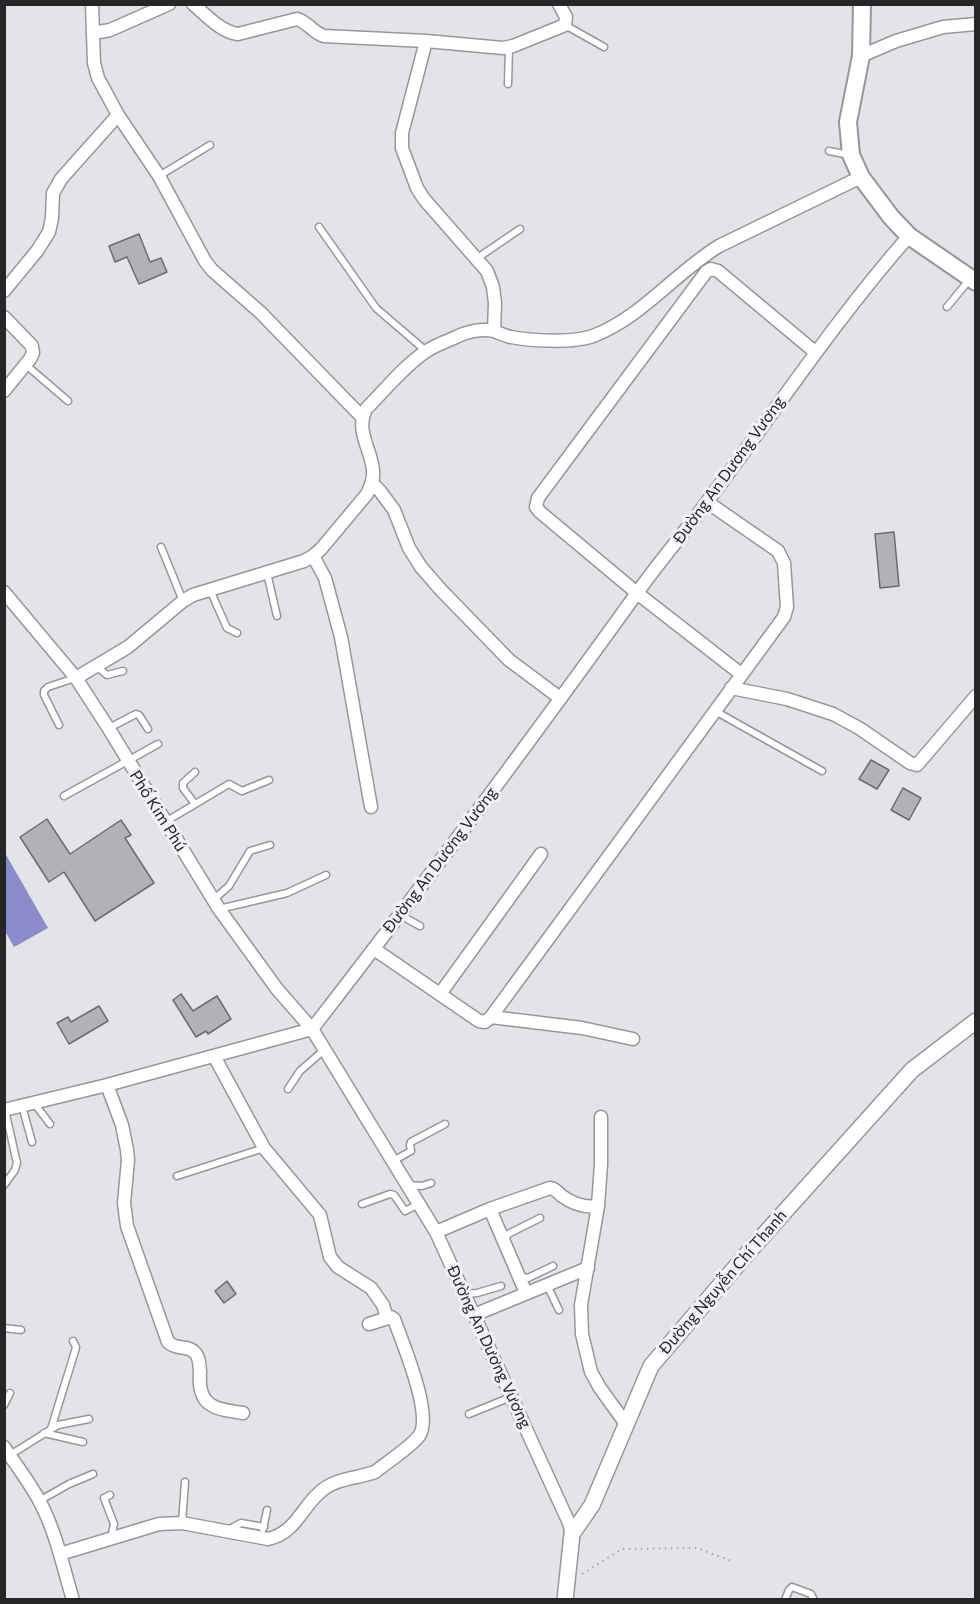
<!DOCTYPE html>
<html>
<head>
<meta charset="utf-8">
<style>
	body { margin:0 }
	#map { position:relative; width:980px; height:1604px; overflow:hidden; background:#e3e4e8; font-family:Commissioner,sans-serif }
	canvas { display:block }
	.frame { position:absolute; inset:0; border:6px solid #262628; pointer-events:none }
</style>
</head>
<body>
<div id="map">
<canvas width="980" height="1604"></canvas>
<div class="frame"></div>
</div>
<script>
const g = document.querySelector('canvas').getContext('2d');
g.lineJoin = 'round';
function paint(path, color) { g.fillStyle = color; g.fill(path, 'evenodd'); }
function strokePath(path, color, width, dash) { g.strokeStyle = color; g.lineWidth = width; g.lineCap = dash ? 'butt' : 'round'; g.setLineDash(dash || []); g.stroke(path); }
function label(font, color, halo, rows, align = 'center') {
  g.font = font + ' Commissioner,sans-serif'; g.lineWidth = 6; g.setLineDash([]); g.textBaseline = 'middle'; g.strokeStyle = halo; g.fillStyle = color; for (const [text, x, y, turn = 0] of rows) {
    g.save(); g.translate(x, y); g.rotate((+turn || 0) * Math.PI / 180); g.textAlign = isNaN(turn) ? turn : align; if (halo) g.strokeText(text, 0, 0); g.fillText(text, 0, 0); g.restore();
  }
}
const water = new Path2D(`
	M5,853l43,75 -34,19 -9,-16z`);
const building = new Path2D(`
	M139,234l11,28 11,-4 6,14 -28,12 -12,-27 -12,5 -6,-16z
	M894,532l5,54 -19,2 -5,-54z
	M871,760l18,10 -12,19 -18,-10z
	M903,788l18,10 -12,22 -18,-10z
	M47,819l23,35 51,-34 10,15 -6,3 29,45 -59,38 -31,-49 -15,10 -29,-45z
	M181,994l12,17 24,-15 14,23 -23,15 -2,-3 -10,6 -23,-37z
	M99,1006l9,15 -39,23 -12,-21 11,-6 3,5z
	M227,1281l9,13 -12,9 -9,-12z`);
const path = new Path2D(`
	M582,1574l40,-25 75,-1 37,14`);
const service = new Path2D(`
	M565,25l39,22
	M508,84l1,-37
	M829,151l21,4
	M159,176l51,-31
	M319,227l57,81 50,43
	M476,259l44,-30
	M947,307l23,-28
	M26,365l42,36
	M161,547l22,54
	M267,573l10,43
	M210,590l17,38 10,5
	M96,666l11,9 16,-4
	M715,711l107,60
	M59,725l-15,-30v-4l4,-4 27,-9
	M109,728l27,-14 3,1 9,14
	M64,796l94,-52
	M195,804l-12,-16v-5l12,-11
	M165,822l64,-38 13,7 27,-11
	M213,900l16,-14 21,-35 20,-6
	M219,909l68,-16 39,-18
	M400,915l20,11
	M288,1089l12,-18 24,-21
	M34,1103l16,21
	M22,1106l10,36
	M393,1161l18,-10 -1,-6 1,-3 34,-18
	M177,1176l87,-28
	M4,1185l11,-15 2,-7 -12,-53
	M408,1185l14,1 9,-3
	M362,1204l28,-10 4,1 11,16 14,-7
	M504,1242l4,-8 32,-16
	M519,1276l9,2 25,-12
	M547,1285l12,25
	M464,1294l13,-1 24,-7
	M4,1328l17,2
	M4,1405l6,-12
	M469,1414l42,-17
	M51,1429l24,-78 1,-4 -3,-6
	M44,1433l39,9
	M10,1455l48,-30 31,-6
	M110,1495l-6,3 10,26 -3,15
	M39,1501l30,-17 24,-10
	M182,1523l3,-41
	M263,1529l4,-19
	M228,1530l13,-7 23,4
	M785,1600l4,-10 3,-3 19,7 3,6`);
const minor = new Path2D(`
	M92,4l2,59 4,15 20,37 41,61 46,85 7,9 49,43 101,104
	M193,4c13,11 28,28 45,30l59,-15c11,3 16,14 27,17l102,5 77,7 10,-2 52,-21 1,-8 -7,-13
	M93,33l17,-3 59,-26
	M426,41l-24,92v15l15,40 7,11 63,72 6,16 2,16 -1,28
	M861,56l35,-15 47,-14 33,-3
	M4,291l33,-40 12,-19 3,-14 1,-25 8,-14 57,-64
	M4,317l28,29 1,7 -3,6 -26,32
	M372,483l8,8 14,19 15,38 12,19 20,23 68,70 51,38
	M313,556l12,22 16,59 30,170
	M4,592l72,86 33,51 110,180 58,80 35,40 -205,56 -103,25
	M741,674l-104,-81 -97,-81 -4,-5 2,-9 168,-226 5,-3 7,2 97,81
	M76,678l52,-31 55,-46 10,-6 111,-34 9,-5 8,-7 46,-55c4,-8 7,-15 6,-24 -2,-21 -18,-40 -7,-61 19,-19 37,-42 59,-57 9,-6 19,-10 29,-14 12,-6 25,-10 40,-7 5,2 11,5 17,6 20,4 63,6 82,-1 49,-19 82,-63 126,-90l142,-69
	M731,688l56,11 46,15 26,14 51,35 7,2 59,-69
	M374,949l105,72 6,1 6,-5 293,-400 3,-10 -3,-44 -6,-12 -71,-49
	M440,994l101,-140
	M491,1017l91,11 51,11
	M214,1056l50,92 56,67 10,42 8,10 33,21 12,17 4,13
	M107,1085l15,40 5,25 1,10 -4,43 3,23 41,116c9,9 21,2 28,12 4,5 3,11 4,17 0,6 -1,13 1,19 4,20 25,20 42,23
	M601,1117v47l-3,42 -17,99 1,29 9,38 9,16 26,36
	M490,1209l36,84
	M436,1232l54,-23 60,-21c6,1 7,4 12,8 11,8 22,12 36,10
	M474,1315l114,-47
	M4,1447c12,18 26,36 36,55 16,30 23,65 33,98
	M572,1534l-3,-11 -133,-291 -124,-203c111,-143 219,-289 325,-436 22,-31 47,-60 70,-91 67,-89 128,-182 202,-266
	M60,1554l99,-30 23,-1 86,16c27,-6 33,-30 51,-46 15,-15 37,-14 56,-21 11,-9 37,-26 44,-36 15,-20 -17,-94 -25,-117l-3,-2 -22,7`);
const tertiary = new Path2D(`
	M565,1600l7,-66 20,-29 59,-139 101,-118 160,-178 64,-49`);
const secondary = new Path2D(`
	M862,4l-1,52 -13,66 3,33 10,22 30,40 18,19 67,46`);
const streetNames = [
	["Đường An Dương Vương",729,470,-54],
	["Phố Kim Phú",158,811,58],
	["Đường An Dương Vương",440,860,-53],
	["Đường Nguyễn Chí Thanh",723,1282,-49],
	["Đường An Dương Vương",489,1347,65]
];
paint(water, '#8a8cc9');
paint(building, '#b1b2b6');
strokePath(building, '#6b6c70', 1.5);
strokePath(service, '#97979b', 9);
strokePath(minor, '#97979b', 15);
strokePath(tertiary, '#97979b', 18);
strokePath(secondary, '#97979b', 20);
strokePath(path, '#a5a6a9', 2, [1.5, 4.5]);
strokePath(service, '#fff', 6);
strokePath(minor, '#fff', 12);
strokePath(tertiary, '#fff', 15);
strokePath(secondary, '#fff', 16);
label('16px', '#262628', '#f1f1f6', streetNames);
</script>
</body>
</html>
